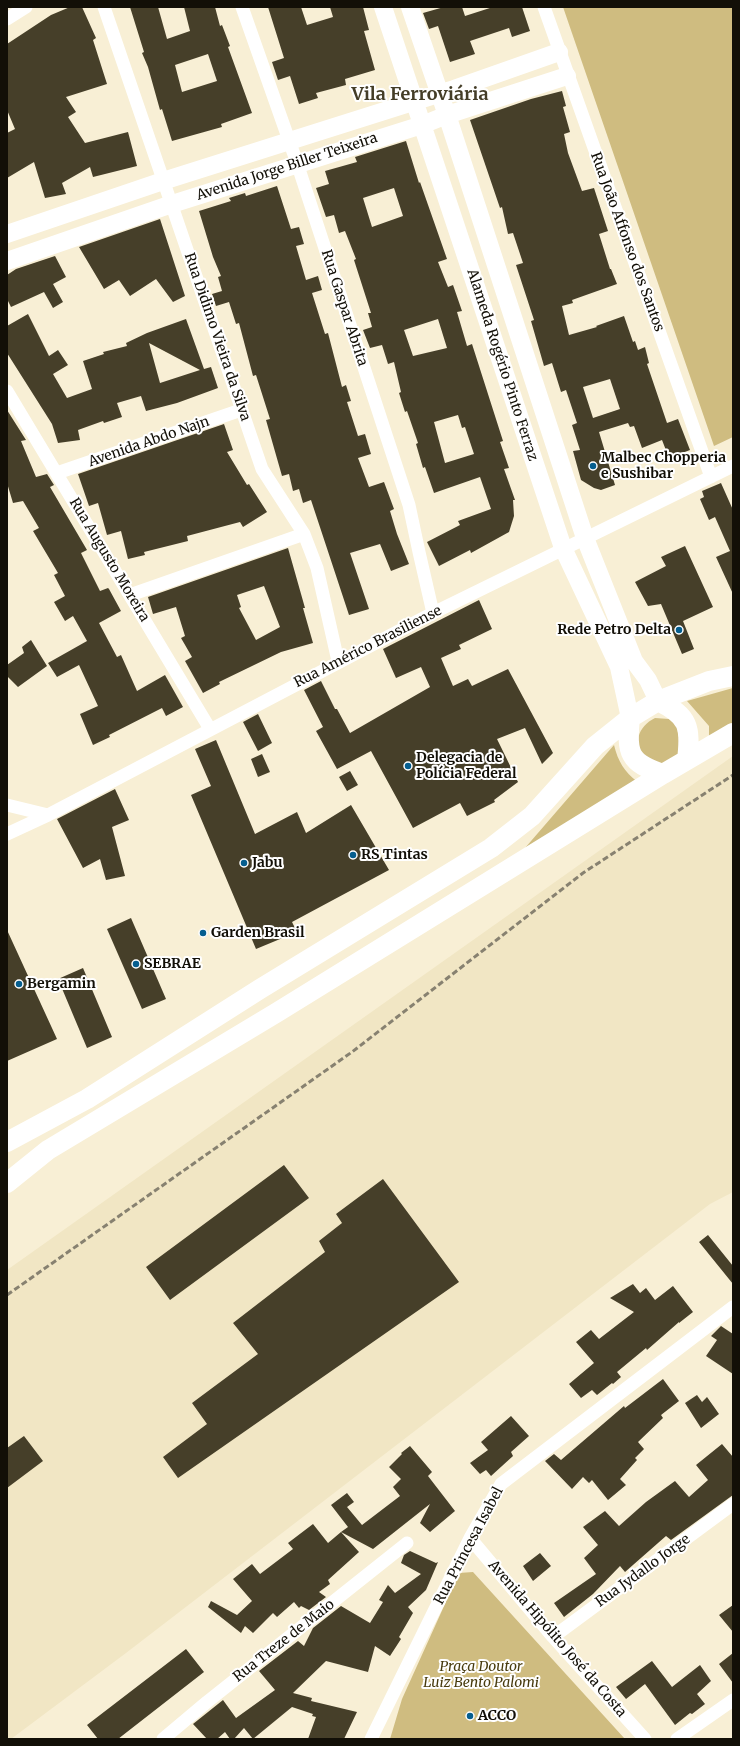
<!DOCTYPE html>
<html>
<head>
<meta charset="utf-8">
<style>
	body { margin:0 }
	#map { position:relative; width:740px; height:1746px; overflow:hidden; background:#f8efd5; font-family:Merriweather,serif }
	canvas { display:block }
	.frame { position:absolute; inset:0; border:8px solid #120f07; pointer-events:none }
</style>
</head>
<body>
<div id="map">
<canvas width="740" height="1746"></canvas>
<div class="frame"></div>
</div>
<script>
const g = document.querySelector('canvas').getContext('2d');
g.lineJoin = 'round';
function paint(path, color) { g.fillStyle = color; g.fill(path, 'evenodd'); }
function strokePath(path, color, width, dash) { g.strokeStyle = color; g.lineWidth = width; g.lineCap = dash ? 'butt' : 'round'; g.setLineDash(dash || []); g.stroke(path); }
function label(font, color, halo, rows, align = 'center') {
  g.font = font + ' Merriweather,serif'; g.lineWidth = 4; g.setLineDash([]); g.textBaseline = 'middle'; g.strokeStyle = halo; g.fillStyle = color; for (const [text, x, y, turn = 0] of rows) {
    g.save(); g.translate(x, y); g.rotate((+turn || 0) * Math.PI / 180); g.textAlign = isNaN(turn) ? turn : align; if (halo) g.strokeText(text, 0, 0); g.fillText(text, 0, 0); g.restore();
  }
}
const built = new Path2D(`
	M733,756v436l-23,12 -584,449 -115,86h-4v-469z`);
const green = new Path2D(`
	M563,7h170v430l-19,9z
	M733,688v35l-24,15v-12l-22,-25z
	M655,718l14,1 7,4 6,29 -19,12c-5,-1 -12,-2 -16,-5 -16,-13 -9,-33 8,-41z
	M614,745c4,16 10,27 24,37l-113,66z
	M473,1572l152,167h-235l12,-40 57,-126z`);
const building = new Path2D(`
	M70,7h12l14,31 -3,2 14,44 -41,13 10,15 -8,5 17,26 43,-11 9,34 -44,11 -3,-10 -28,16 4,11 -21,4 -11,-36 -27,16v-45l8,-4 -8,-19v-66l44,-29z
	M130,7h28l9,32 23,-8 -6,-24h31l5,19 2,-1 8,21 -2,1 24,66 -31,11 1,3 -50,14 -10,-32 -2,1 -12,-43 -6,-14 2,-1zM208,54l9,27 -35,11 -7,-27z
	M268,7h33l6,18 26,-8 -3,-10h33l6,23 -5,1 11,39 -30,9 1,6 -30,8 2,5 -19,6 -9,-28 -12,4 -6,-18 12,-4z
	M444,7h18l3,9 28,-9h29l8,24 -18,6 -3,-9 -39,13 5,13 -25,8 -12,-36 -9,3 -6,-16z
	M562,91l4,15 -3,1 7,25 -6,2 4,19 14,38 12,-3 14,43 -9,3 11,35h1l6,15 -45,16 1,3 -11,3 7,29 28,-8 -1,-1 28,-10 9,26 2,-1 3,9 7,-3 4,16 -2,1 20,59 11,-4 12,31 -21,8 -7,-18 -20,8 -8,-22 -4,1 -2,-4 -29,9 16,53 -14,5 -7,-2 -13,-8 -8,-29 7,-1 -8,-25 5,-2 -11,-33 -5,2 -9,-29 -8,3 -13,-45 3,-1 -18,-55 7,-2 -10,-30 -5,1 -6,-27 -2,1 -30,-88 61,-21zM610,379l10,30 -27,9 -10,-31z
	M406,141l13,42 1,-1 27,77 -9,3 10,25 5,-2 9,26 -5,1 10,34 5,-2 31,97 -3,1 9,26 -5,1 11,31h-2l1,16 -5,16 -38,21 -1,-3 -31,16 -12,-24 33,-17 -2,-4 33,-12 -11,-32 -46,16 -9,-26 -2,1 -7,-24 2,-1 -11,-32 -2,1 -6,-19 2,-1 -7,-30 -6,2 -6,-19 -12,3 -7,-18 9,-3 -4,-14h3l-17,-53 2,-1 -11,-28 -6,2 -5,-18 -8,2 -10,-29 13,-4 -4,-13 32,-9 -2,-5zM394,188l9,28 -31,11 -9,-29zM438,319l9,29 -34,8 -9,-26zM458,415l4,13 3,-1 9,27 -29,9 -11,-41z
	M277,186l14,43 8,-2 5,17 -8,2 10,34 12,-4 4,14 -10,3 13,41 3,-1 14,54 4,-2 5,16 -4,1 11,34 7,-2 6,20 -13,4 11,29 15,-5 10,27 -4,2 7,23 12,30 -18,7 -11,-27 -30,9 19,56 -20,6 -38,-115 -8,3 -4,-14 -6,2 -4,-17 -7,2 -16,-56 4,-1 -14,-44 -3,1 -14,-53 -3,1 -7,-22 -13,4 -4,-12 10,-3 -4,-14 3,-1 -8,-19 -14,-46 32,-10 -2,-3 16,-5 1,3z
	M160,219l25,77 -12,6 -17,-23 -26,17 -11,-16 -15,9 -25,-42z
	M55,256l11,21 -13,7 10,18 -10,6 -9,-16 -33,15 -4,-8v-24l9,-6z
	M28,314l21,42 9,-6 10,15 -15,9 14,24 25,-9 -9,-28 21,-7 -1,-2 24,-6 -1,-3 21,-10 39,-14 18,50 7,-2 7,21 -41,15 -31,8 -5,-15 -24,7 5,14 -18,6 -1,-2 -25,9 2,10 -22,3 -6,-19 -45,-71v-27zM149,343l51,27 -40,13z
	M7,410l19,30 -5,1 15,36 11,-3 7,11 -4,2 37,63 -6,3 19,38 8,-3 1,1 12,22 -22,12 18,34 4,-2 16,36 28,-16 18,32 -17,9 -4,-8 -53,27 1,2 -17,8 -13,-31 18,-8 -19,-41 -22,12 -9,-14 39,-22 -14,-25 -8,5 -11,-19 11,-6 -11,-21 4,-2 -25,-42 6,-3 -16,-27 -10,2 -6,-20z
	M224,424l9,26 -6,2 20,33 2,-1 18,28 -24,15 -3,-5 -53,14 1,5 -44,11 1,3 -17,4 -7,-28 -14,4 -9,-32 -9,3 -11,-32z
	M721,483l12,27v84l-17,-37 14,-6 -15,-34 -6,3 -9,-21 4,-2 -2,-6z
	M685,546l28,61 -30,14 11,28 -12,5 -21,-50 -13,2 -13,-24 31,-16 -5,-9z
	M288,548l17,60h-2l10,35 -32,9 -62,30 1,2 -17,9 -18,-32 7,-4 -11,-19 4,-2 -9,-29 -23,7 -5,-17zM264,586l16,41 -24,13 -17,-32 2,-1 -4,-12z
	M479,600l13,29 -33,16 2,4 -20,9 12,28 15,-7 4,7 36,-17 45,84 -11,11 -17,-36 -28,11 21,43 -24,18 1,2 -28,14 -7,-13 -47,25 -42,-77 -34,18 -21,-38 7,-4 -19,-37 17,-9 14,28h2l13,24 80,-46 -9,-20 -25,11 -13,-29z
	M31,640l16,26 -29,21 -11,-11v-11l17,-12 -2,-6z
	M258,714l14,29 -14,8 -15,-29z
	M216,740l39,94 42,-22 9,21 45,-28 38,65 -97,52 5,10 -41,17 -65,-154 20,-9 -16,-37z
	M262,754l8,18 -12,5 -7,-18z
	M350,771l8,14 -11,6 -8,-14z
	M115,789l14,31 -17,7 13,49 -19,4 -6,-21 -17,9 -26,-49z
	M131,918l35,81 -24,10 -35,-80z
	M7,930l50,109 -50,22z
	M83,968l29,69 -25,11 -29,-69z
	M284,1165l25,33 -139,102 -24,-33z
	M383,1179l76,103 -281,196 -15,-21 44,-33 -15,-21 66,-49 -25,-31 92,-71 -6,-11 23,-18 -6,-9z
	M708,1235l25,31v18l-34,-42z
	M633,1284l7,9 6,-5 9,12 18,-14 20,26 -14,11v-1l-32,28 -1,-2 -29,24 4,5 -8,7 -1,-1 -15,12 -5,-5 -11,8 -12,-14 25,-21 -18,-21 15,-12 8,9 35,-27 -24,-14z
	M721,1326l12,8v40l-27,-18 11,-16 -6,-4z
	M663,1379l16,22 -18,14 2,3 -25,24 6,7 -9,9 2,2 -17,19 6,6 -18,15 -16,-20 -3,3 -6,-6 -11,12 -27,-28 9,-7 7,6 63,-54 1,2z
	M697,1395l5,7 5,-5 12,17 -18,14 -16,-25z
	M511,1416l18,20 -18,16 2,4 -22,20 -5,-6 -6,4 -10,-11 18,-13 -7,-8z
	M24,1436l19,25 -36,27v-40z
	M722,1444l11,13v38l-62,45 -5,-4 -41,36 -5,-6 -27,28 -29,23 -10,-14 42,-29 -12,-16 14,-13 -15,-18 22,-16 14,15 27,-24 29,-21 14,16 19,-17 -12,-15z
	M410,1446l22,26 -4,4 27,35 -25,21 -10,-9 10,-19 -57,45 -32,-17 7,-5 -17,-22 16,-12 7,9 -7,5 15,18 38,-29 -7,-9 8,-8 -12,-12 13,-13 -1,-1z
	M313,1524l15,19 13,-11 18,20 -31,28 2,4 -11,8 7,5 -17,13 -8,-4 -2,2 -5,-6 -17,15 -4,-4 -20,20 -8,-7 -4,7 -33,-26 3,-6 26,14 15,-14 -19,-22 19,-15 8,10 33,-25 -5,-6z
	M410,1551l26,12 2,-1 -12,28 -18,17 5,6 -14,24 2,2 -11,17 -15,-10 -7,26 -42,-11 -33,32 19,5 -1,3 46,11 -13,27h-36l8,-22 -4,-1 1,-2 -21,-7 -39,32 -9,-11 -10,11h-4l-5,-7 -8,7h-10l-14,-15 30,-24 13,18 39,-28 -16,-19 39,-30 6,5 9,-18 28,-22 29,17 13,-21 -4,-2 9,-15 7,8 26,-19 -20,-11 3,-8z
	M540,1553l11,13 -18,15 -10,-15z
	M733,1605v27l-14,-17z
	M186,1649l18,23 -86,67h-20l-11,-14z
	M733,1653v30l-14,-19z
	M652,1661l20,26 28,-22 11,16 -14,13 8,10 -13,10 -2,-1 -15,12 -30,-41 -19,15 -10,-12z`);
const street = new Path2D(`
	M104,7l158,462 42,65 13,34 21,93
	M242,7l55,156 112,342 10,47 14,61
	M544,7l167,470
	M7,19l19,-12
	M7,391l203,338
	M57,473l184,-63
	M130,595l174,-61
	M7,805l41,10
	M7,834l41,-19 385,-202 300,-147
	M470,1538l83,99 92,102
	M553,1637l180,-133
	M163,1739l44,-37 200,-159
	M371,1739l99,-201 31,-54 232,-177
	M677,1739l56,-39`);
const secondary = new Path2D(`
	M383,7l180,541 56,119 11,51
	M410,7l37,108 138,423 49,123 14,19 10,21
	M7,234l156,-53 291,-92 105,-37
	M7,261l165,-57 250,-79 25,-10 120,-39`);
const primary = new Path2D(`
	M658,701c31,15 33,26 29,59
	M630,718c-4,35 -1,45 33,56
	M7,1142l80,-43 173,-110 231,-141 41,-32 63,-70 35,-28 28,-17 51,-20 24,-5
	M7,1183l41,-33 228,-137 387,-239 70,-41`);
const rail = new Path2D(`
	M7,1295l345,-243 231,-179 150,-98`);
const markers = [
	[593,466,4,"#055e8f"],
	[679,630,4,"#055e8f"],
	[408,766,4,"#055e8f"],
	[353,855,4,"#055e8f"],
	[244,863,4,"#055e8f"],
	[203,933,4,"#055e8f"],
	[136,964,4,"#055e8f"],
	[19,984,4,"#055e8f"],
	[470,1716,4,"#055e8f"]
];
const streetNames = [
	["Avenida Jorge Biller Teixeira",287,167,-18],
	["Rua João Affonso dos Santos",627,242,70],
	["Rua Gaspar Abrita",344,308,72],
	["Rua Didimo Vieira da Silva",217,337,71],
	["Alameda Rogério Pinto Ferraz",502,365,72],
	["Avenida Abdo Najn",149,442,-19],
	["Rua Augusto Moreira",109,560,59],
	["Rua Américo Brasiliense",368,647,-27],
	["Rua Princesa Isabel",469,1546,-62],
	["Rua Jydallo Jorge",643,1571,-36],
	["Avenida Hipólito José da Costa",557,1639,49],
	["Rua Treze de Maio",284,1641,-38]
];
const poiNames = [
	["Malbec Chopperia",601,458],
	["e Sushibar",601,474],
	["Rede Petro Delta",671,630,"right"],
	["Delegacia de",416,758],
	["Polícia Federal",416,774],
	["RS Tintas",361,855],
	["Jabu",252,863],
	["Garden Brasil",211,933],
	["SEBRAE",144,964],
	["Bergamin",27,984],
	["ACCO",478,1716]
];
const parkNames = [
	["Praça Doutor",481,1667],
	["Luiz Bento Palomi",481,1683]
];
const districtNames = [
	["Vila Ferroviária",420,95]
];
paint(built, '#f1e6c4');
paint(green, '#cfbc80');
paint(building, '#463f29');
strokePath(street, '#fff', 13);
strokePath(secondary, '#fff', 18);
strokePath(primary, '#fff', 20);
strokePath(rail, '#878170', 3, [6, 3]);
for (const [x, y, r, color] of markers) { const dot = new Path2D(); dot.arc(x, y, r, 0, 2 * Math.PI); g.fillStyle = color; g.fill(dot); strokePath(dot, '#fff', 1.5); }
label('14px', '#120f07', '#fff', streetNames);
label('bold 14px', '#120f07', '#fff', poiNames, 'left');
label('italic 14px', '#483b0e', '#fff', parkNames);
label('bold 18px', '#443d27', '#fff', districtNames);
</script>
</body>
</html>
